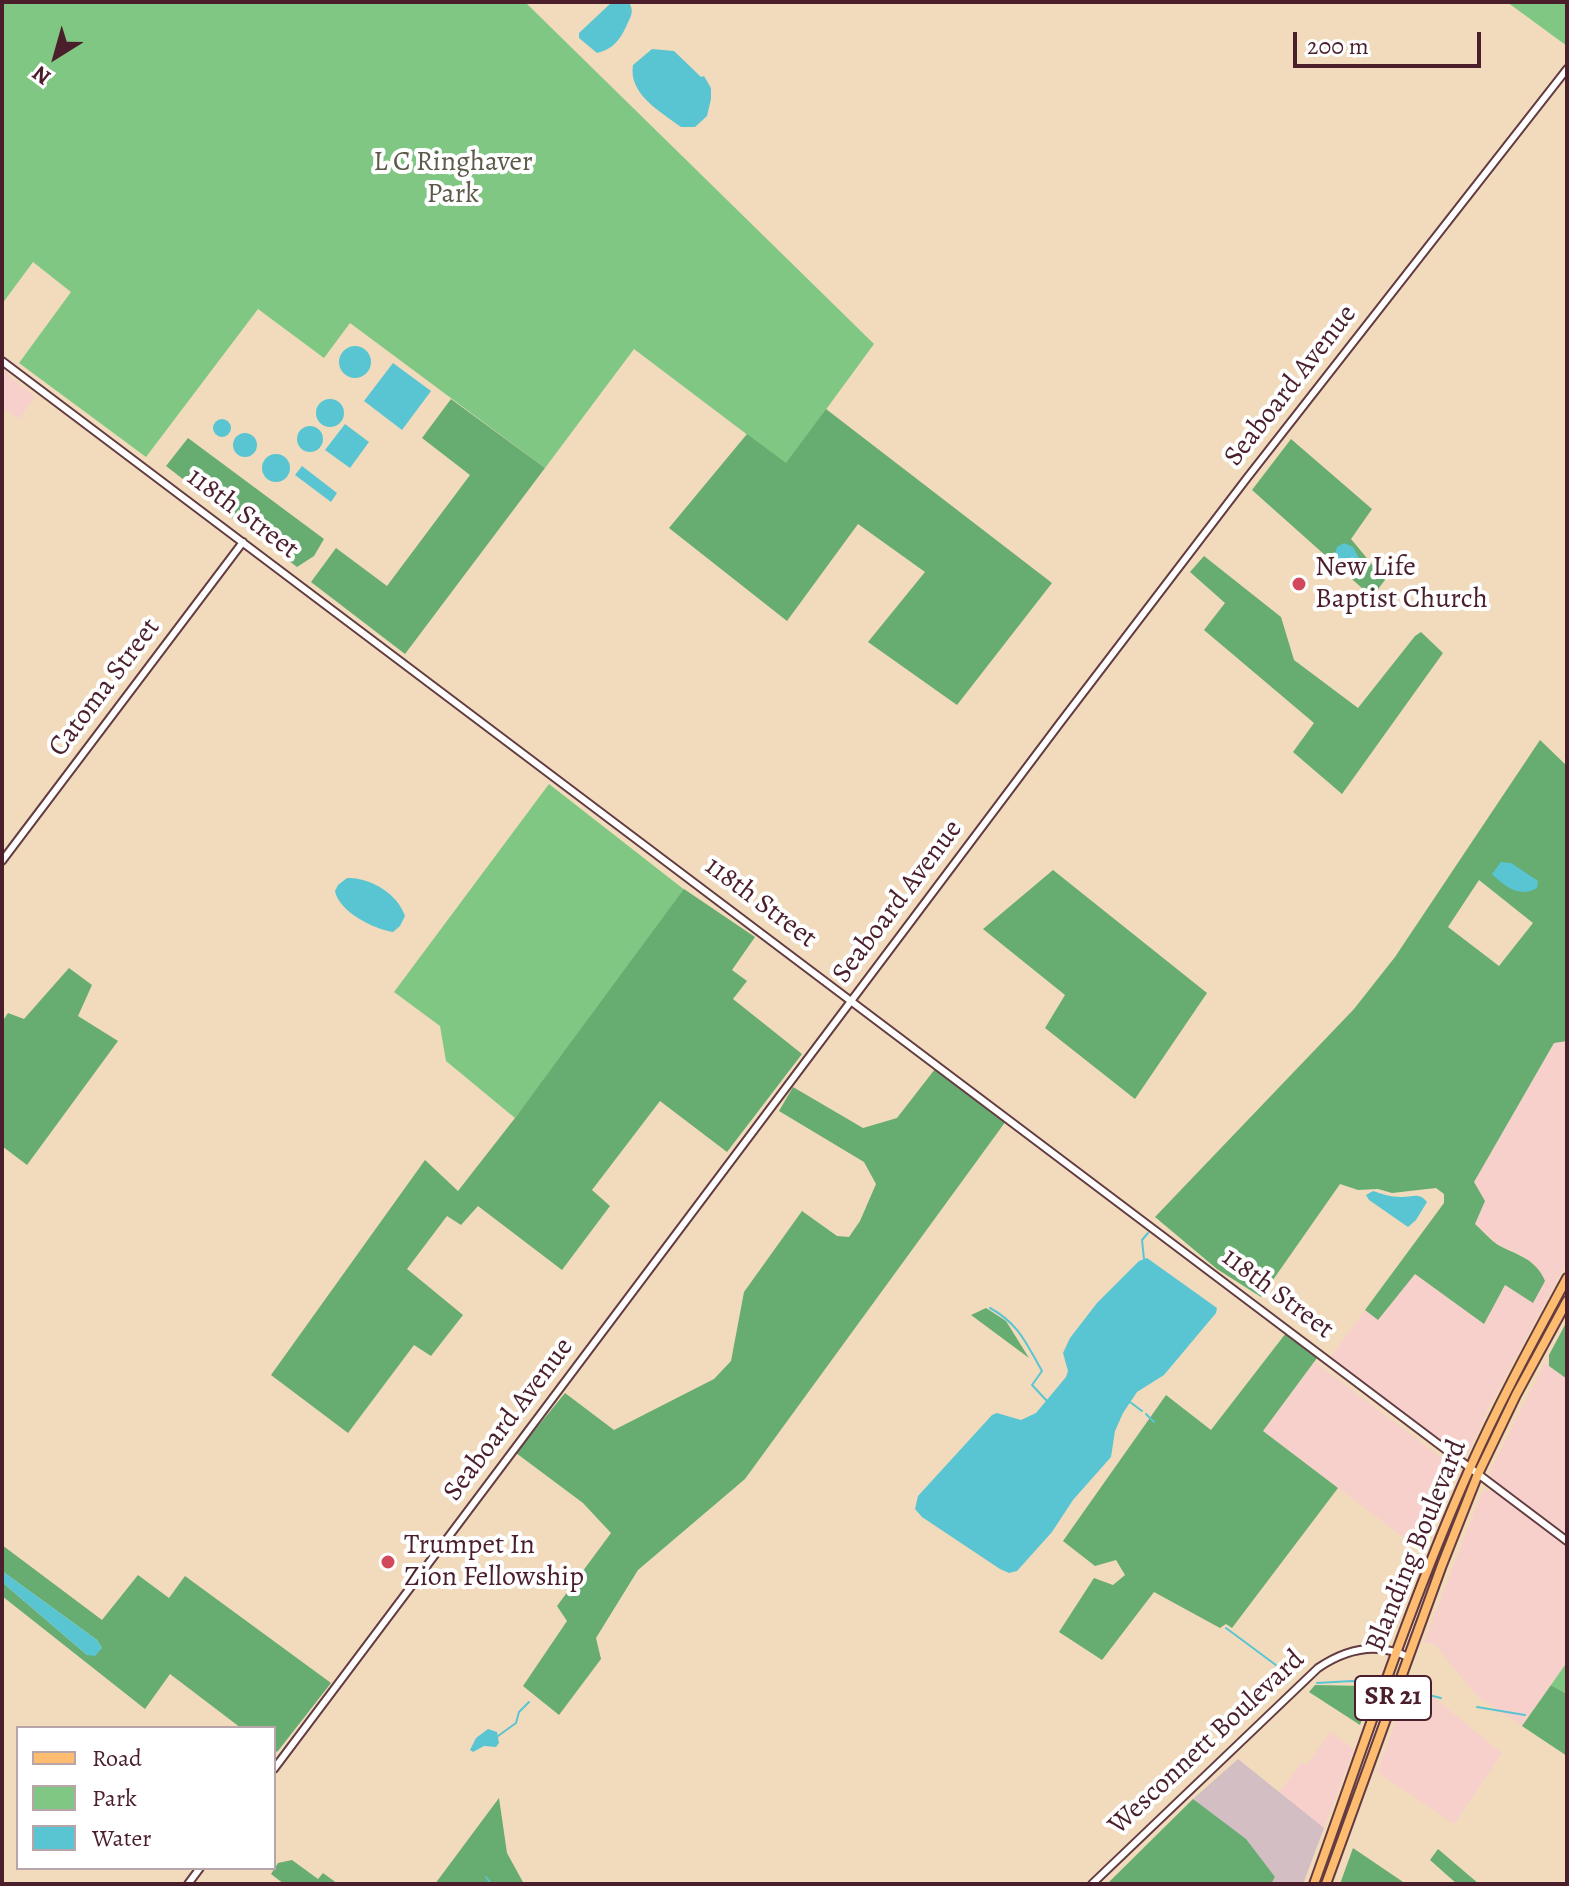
<!DOCTYPE html>
<html>
<head>
<meta charset="utf-8">
<style>
	body { margin:0 }
	#map { position:relative; width:1569px; height:1886px; overflow:hidden; background:#f1dbbc; font-family:Alegreya,serif }
	canvas { display:block }
	.frame { position:absolute; inset:0; border:4px solid #4a1f2b; pointer-events:none }
	.legend { position:absolute; left:16px; top:1726px; width:260px; height:144px; box-sizing:border-box; background:#fff; border:2px solid #b7a5aa; margin:0; padding:10px 14px; list-style:none; font-size:24px; color:#4a1f2b }
	.legend li { display:flex; align-items:center; gap:16px; height:40px }
	.legend b { width:40px; border:2px solid #b7a5aa }
	.north { position:absolute; left:16px; top:16px; width:80px; height:80px; -webkit-text-stroke:6px #fff; paint-order:stroke; rotate:217deg; font-size:22px; font-weight:700; line-height:32px; text-align:center; color:#4a1f2b }
	.north::after { content:''; display:block; margin:auto; width:28px; height:36px; background:#4a1f2b; clip-path:polygon(50% 0,100% 100%,50% 72%,0 100%) }
	.scale { position:absolute; left:1293px; top:32px; width:188px; height:36px; box-sizing:border-box; border:4px solid #4a1f2b; border-top:0; padding-left:10px; font-size:24px; line-height:28px; white-space:nowrap; color:#4a1f2b; -webkit-text-stroke:6px #fff; paint-order:stroke }
</style>
</head>
<body>
<div id="map">
<canvas width="1569" height="1886"></canvas>
<div class="frame"></div>
<ul class="legend">
<li><b style="height:10px;background:#fdbc70"></b>Road</li>
<li><b style="height:22px;background:#7fc783"></b>Park</li>
<li><b style="height:22px;background:#59c5d2"></b>Water</li>
</ul>
<div class="north">N</div>
<div class="scale">200 m</div>
</div>
<script>
const g = document.querySelector('canvas').getContext('2d');
g.lineJoin = 'round';
function paint(path, color) { g.fillStyle = color; g.fill(path, 'evenodd'); }
function strokePath(path, color, width, dash) { g.strokeStyle = color; g.lineWidth = width; g.lineCap = dash ? 'butt' : 'round'; g.setLineDash(dash || []); g.stroke(path); }
function label(font, color, halo, rows, align = 'center') {
  g.font = font + ' Alegreya,serif'; g.lineWidth = 8; g.setLineDash([]); g.textBaseline = 'middle'; g.strokeStyle = halo; g.fillStyle = color; for (const [text, x, y, turn = 0] of rows) {
    g.save(); g.translate(x, y); g.rotate((+turn || 0) * Math.PI / 180); g.textAlign = isNaN(turn) ? turn : align; if (halo) g.strokeText(text, 0, 0); g.fillText(text, 0, 0); g.restore();
  }
}
const built = new Path2D(`
	M7,371l4,7 24,19 -16,22 -17,-12v-29z
	M1567,1041v221l-77,143 -21,46 -6,3 -10,-3 -123,-93 35,-48 13,10 37,-46 69,50 21,-39 28,18 -10,-48 -25,-10 -23,-21 -1,-42 81,-140z
	M1549,1355v11l18,13v157l-77,-59v-6z
	M1315,1362l144,109 -52,69 -144,-109z
	M1487,1490l9,2 71,54v116l-45,64 -44,-29 -44,-53 -10,-2 58,-150z
	M1411,1679l91,74 -48,71 -77,-52z
	M1330,1732l24,17 -30,79 -46,-34 24,-32 5,3z`);
const industrial = new Path2D(`
	M1238,1759l86,69 -21,56h-32l4,-7 -82,-78z`);
const green = new Path2D(`
	M2,2h523l349,342 -88,120 -152,-115 -89,119 -195,-145 -26,35 -66,-49 -112,148 -127,-94 52,-71 -38,-30 -31,42z
	M1507,2h60v44z
	M549,784l137,107 -171,227 -69,-57 -6,-35 -46,-34z
	M1567,1662v32l-16,-9z`);
const forest = new Path2D(`
	M451,399l94,69 -140,186 -94,-72 25,-34 51,38 83,-111 -48,-37z
	M826,409l226,174 -95,122 -89,-63 57,-70 -67,-48 -71,97 -118,-93 78,-94 39,29z
	M188,438l136,101 -10,17 -17,11 -131,-101z
	M1291,439l81,70 -21,30 34,41 -13,17 -120,-107z
	M1204,556l77,61 13,43 64,48 57,-72 6,-4 22,21 -101,141 -49,-42 21,-29 -110,-93 21,-27 -35,-31z
	M1540,740l27,26v275l-13,2 -80,139 11,19 -10,23c8,7 16,17 25,22 19,10 36,13 45,35l-12,22 -28,-18 -21,39 -69,-50 -37,46 -13,-10 79,-107v-9l-8,-6 -44,5 -14,-4 -20,1 -18,-6 -79,113 -44,-28 -62,-52 199,-208 41,-52zM1479,880l54,43 -34,43 -51,-39z
	M1053,870l154,123 -72,106 -90,-71 20,-33 -82,-66z
	M684,889l71,48 -23,33 15,11 -14,18 69,55 -75,98 -67,-51 -68,89 18,16 -48,64 -84,-64 -17,19 -14,-9 -40,53 56,46 -32,41 -17,-11 -66,88 -77,-58 154,-215 33,31 57,-73z
	M69,968l23,17 -14,31 40,25 -91,124 -25,-19v-124l6,-9 16,6z
	M935,1069l71,52 -261,358 -107,91 -42,68 5,21 -42,56 -36,-29 44,-65 -10,-15 54,-73 -28,-30 -67,-50 49,-60 49,37 100,-51 17,-18 13,-69 58,-81 35,25 12,1 11,-16 16,-37 -12,-22 -85,-51 14,-24 70,41 34,-10z
	M986,1308l20,13 23,37 -58,-43z
	M1567,1321v58l-18,-13v-11z
	M1286,1333l31,25 -54,73 75,57 -106,140 -6,-4 -6,4 -66,-36 -52,68 -43,-28 35,-54 19,7 12,-10 -9,-15 -21,6 -32,-25 103,-146 45,35z
	M2,1545l100,75 36,-45 31,23 16,-22 146,107 -53,68 -4,2v-25h-33l-71,-54 -25,35 -143,-113v-14l85,73 15,-7 -5,-8 -95,-69z
	M1315,1685l52,1 5,5 -12,34 -51,-33z
	M1551,1685l16,9v62l-45,-30z
	M499,1798l8,55 17,31h-89z
	M1193,1799l53,40 29,38 -4,7h-164z
	M1353,1848l53,36h-66z
	M1438,1849l41,35h-22l-27,-24z
	M292,1860l26,19 5,-6 15,11h-54l-13,-10 7,-11z`);
const water = new Path2D(`
	M612,2h17c6,11 1,15 -3,25 -7,14 -13,22 -29,26l-18,-15v-5z
	M652,49l22,2 27,26 3,-1 7,12v11l-4,17 -12,11h-14c-20,-15 -53,-33 -48,-62z
	M339 362a16 16 0 1 1 32 0a16 16 0 1 1-32 0Z
	M393,363l38,28 -29,39 -38,-29z
	M316 413a14 14 0 1 1 28 0a14 14 0 1 1-28 0Z
	M213 428a9 9 0 1 1 18 0a9 9 0 1 1-18 0Z
	M345,424l24,18 -19,26 -25,-18z
	M297 439a13 13 0 1 1 26 0a13 13 0 1 1-26 0Z
	M233 445a12 12 0 1 1 24 0a12 12 0 1 1-24 0Z
	M262 468a14 14 0 1 1 28 0a14 14 0 1 1-28 0Z
	M302,466l35,27 -6,9 -36,-27z
	M1344,543l9,4 6,11 -4,10c-12,2 -15,-6 -20,-15l2,-6z
	M1501,862l10,1 27,18 -1,7c-17,10 -32,-1 -45,-14z
	M347,878c23,-1 51,16 58,38l-5,10 -7,6c-19,-3 -54,-20 -58,-41l3,-6z
	M1373,1191c9,3 18,6 28,6 12,0 18,-5 26,5l-11,18 -8,7 -39,-27 -3,-5z
	M1147,1258l70,50 -1,5 -52,62 -27,17 -14,21 -8,18 -4,26 -38,43 -21,32 -35,39 -8,2 -9,-4 -78,-52 -7,-8 3,-13 74,-81 5,-2 24,7 15,-7 30,-36 2,-6 -5,-18 7,-15 27,-35 42,-42z
	M2,1571l95,69 5,8 -7,8 -8,-1 -85,-73z
	M488,1729l9,3 2,11 -3,4 -12,-1 -11,6 -3,-2 6,-12z`);
const stream = new Path2D(`
	M1144,1259l-2,-19 6,-7
	M990,1308c29,16 36,35 52,63l-10,14 15,16
	M1130,1402l12,9
	M1146,1414l8,8
	M1226,1628l66,49
	M1317,1683l35,-2 24,2
	M1408,1690l33,8
	M1477,1707l48,8
	M498,1736l18,-13 3,-11 10,-10
	M486,1877l5,7`);
const tertiary = new Path2D(`
	M2,361l1565,1180
	M2,861l241,-319
	M274,1769l786,-1046 187,-245 320,-409
	M188,1884l12,-16
	M1092,1884l226,-216c28,-19 59,-26 90,-11`);
const primary = new Path2D(`
	M1314,1884c50,-139 96,-281 156,-416 29,-65 63,-127 97,-190
	M1326,1884l116,-319 36,-91 38,-79 51,-94`);
const markers = [
	[1299,584,8,"#d1495b"],
	[388,1562,8,"#d1495b"]
];
const shields = [
	[1393,1698,76]
];
const shieldNames = [
	["SR 21",1393,1698]
];
const parkNames = [
	["L C Ringhaver",453,163],
	["Park",453,195]
];
const streetNames = [
	["Seaboard Avenue",1291,386,-52],
	["118th Street",242,514,37],
	["Catoma Street",105,688,-53],
	["Seaboard Avenue",898,902,-53],
	["118th Street",760,903,37],
	["118th Street",1277,1294,37],
	["Seaboard Avenue",509,1420,-53],
	["Blanding Boulevard",1417,1546,-68],
	["Wesconnett Boulevard",1207,1743,-43]
];
const poiNames = [
	["New Life",1315,568],
	["Baptist Church",1315,600],
	["Trumpet In",404,1546],
	["Zion Fellowship",404,1578]
];
paint(built, '#f7d0cc');
paint(industrial, '#d2bec3');
paint(green, '#7fc783');
paint(forest, '#67ac71');
paint(water, '#59c5d2');
strokePath(stream, '#59c5d2', 2);
strokePath(tertiary, '#633b41', 10);
strokePath(primary, '#633b41', 12);
strokePath(tertiary, '#fff', 6);
strokePath(primary, '#fdbc70', 8);
for (const [x, y, r, color] of markers) { const dot = new Path2D(); dot.arc(x, y, r, 0, 2 * Math.PI); g.fillStyle = color; g.fill(dot); strokePath(dot, '#fff', 3); }
for (const [x, y, w] of shields) { const box = new Path2D(); box.roundRect(x - w / 2, y - 22, w, 44, 6); g.fillStyle = '#fff'; g.fill(box); strokePath(box, '#4a1f2b', 2); }
label('bold 26px', '#4a1f2b', null, shieldNames);
label('28px', '#5d5a4a', '#fff', parkNames);
label('28px', '#4a1f2b', '#fff', streetNames);
label('28px', '#4a1f2b', '#fff', poiNames, 'left');
</script>
</body>
</html>
